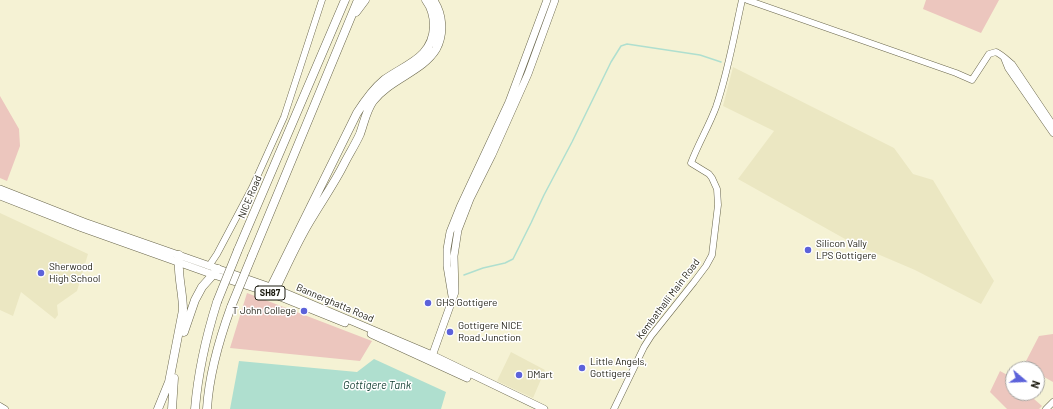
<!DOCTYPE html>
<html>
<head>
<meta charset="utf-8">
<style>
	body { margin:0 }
	#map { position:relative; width:1053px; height:409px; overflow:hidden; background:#f5f2d4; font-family:Barlow,sans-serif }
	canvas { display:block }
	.north { position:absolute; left:1005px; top:361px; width:40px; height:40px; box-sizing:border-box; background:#fff; border:1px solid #a5a4a0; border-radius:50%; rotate:109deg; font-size:11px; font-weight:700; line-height:16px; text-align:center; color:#1d1c11 }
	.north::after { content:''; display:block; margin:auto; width:14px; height:18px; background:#5c62da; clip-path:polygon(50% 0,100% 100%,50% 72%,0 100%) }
</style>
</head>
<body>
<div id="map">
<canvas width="1053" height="409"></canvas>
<div class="north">N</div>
</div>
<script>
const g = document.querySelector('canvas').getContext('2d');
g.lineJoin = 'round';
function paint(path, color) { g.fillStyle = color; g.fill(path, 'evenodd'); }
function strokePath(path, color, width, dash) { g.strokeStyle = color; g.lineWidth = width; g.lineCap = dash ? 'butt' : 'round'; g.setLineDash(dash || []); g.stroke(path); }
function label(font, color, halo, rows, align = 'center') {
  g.font = font + ' Barlow,sans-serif'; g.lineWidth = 3; g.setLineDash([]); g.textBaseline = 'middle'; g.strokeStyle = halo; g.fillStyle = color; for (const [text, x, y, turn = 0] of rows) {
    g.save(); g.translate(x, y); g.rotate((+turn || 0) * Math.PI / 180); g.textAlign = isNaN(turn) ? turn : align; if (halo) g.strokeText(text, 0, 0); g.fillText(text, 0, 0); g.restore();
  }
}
const built = new Path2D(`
	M733,67l161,81 19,26 20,6 61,101 -13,23 -66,-34 -61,-26 -116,-65 36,-48 -51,-25z
	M0,213l88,41 -11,37 -20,14 1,10 -3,4 -34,-27 -8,24 -13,-6z
	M511,352l34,18 -12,28 -36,-17z`);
const green = new Path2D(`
	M926,0h73l-18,33 -58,-24z
	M0,96l19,33 1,17 -13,35 -7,-3z
	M247,293l125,48 -12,20 -130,-13z
	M1053,334v48l-16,-9v-4h-7l-6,-4 15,-29z
	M1000,371l13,7v15h24v-3l1,1 -4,8 8,7 -3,3h-32l-17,-17z`);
const water = new Path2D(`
	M374,359l72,33 -5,17h-211l9,-48 118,11z`);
const stream = new Path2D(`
	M464,275l19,-7 22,-5 8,-4 18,-36 13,-28 28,-53 39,-80 10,-16 6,-2 73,11 21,7`);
const tertiary = new Path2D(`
	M747,0l209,73 16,7 17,-26 7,-2c6,3 11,8 16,12l41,61
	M1004,58l4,10 45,65
	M209,266l8,-12 35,-66 32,-71 38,-117
	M0,406l5,3
	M614,409l30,-62 7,-11 43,-54 12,-16 6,-11 6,-50 -1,-16 -5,-11 -3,-4 -18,-11c7,-19 18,-37 25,-56 12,-35 18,-71 26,-107
	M1046,409l7,-7`);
const secondary = new Path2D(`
	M452,296l-5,-30v-17l3,-17 10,-25 49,-105 38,-102
	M431,359l24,-67 -1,-36 4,-26 12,-31 22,-44 36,-81 27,-74`);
const primary = new Path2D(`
	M0,189l84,33 192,67 156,66 112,54
	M0,196l82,32 132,47 59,19 72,29
	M371,334l96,44`);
const motorway = new Path2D(`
	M356,12l9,-12
	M238,250l107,-250
	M252,256l106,-256
	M270,289l87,-176c7,-11 16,-24 27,-33 22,-16 49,-22 50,-54 0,-10 -2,-18 -8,-26
	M273,294c12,-24 23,-50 37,-73 11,-19 24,-37 34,-57 5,-10 11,-19 16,-30 4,-11 6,-23 13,-33 17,-22 50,-30 63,-52 8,-15 7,-35 -3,-49
	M184,332l11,-32 7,-13 16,-18
	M158,409l11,-27 14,-72c0,-18 -6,-36 -4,-55
	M172,409l2,-31
	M195,409c3,-37 11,-72 22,-107
	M207,409c2,-35 12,-69 24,-102`);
const motorwayBridge = new Path2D(`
	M217,302l21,-52
	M231,307l21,-51`);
const markers = [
	[808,250,4,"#5c62da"],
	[41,273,4,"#5c62da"],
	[428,303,4,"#5c62da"],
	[304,311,4,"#5c62da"],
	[450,332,4,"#5c62da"],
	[582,368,4,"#5c62da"],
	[519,375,4,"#5c62da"]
];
const shields = [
	[270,293,30]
];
const shieldNames = [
	["SH87",270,293]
];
const streetNames = [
	["NICE Road",250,197,-67],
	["Kembathalli Main Road",668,299,-53],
	["Bannerghatta Road",335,303,23]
];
const poiNames = [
	["Silicon Vally",816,244],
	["LPS Gottigere",816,256],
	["Sherwood",49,267],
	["High School",49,279],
	["GHS Gottigere",436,303],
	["T John College",296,311,"right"],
	["Gottigere NICE",458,326],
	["Road Junction",458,338],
	["Little Angels,",590,362],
	["Gottigere",590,374],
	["DMart",527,375]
];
const waterNames = [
	["Gottigere Tank",377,385]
];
paint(built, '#ebe7c2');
paint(green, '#ecc6be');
paint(water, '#afdfcf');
strokePath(stream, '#afdfcf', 1.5);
strokePath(tertiary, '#6a674d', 7);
strokePath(secondary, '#6a674d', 8);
strokePath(primary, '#6a674d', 8);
strokePath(motorway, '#6a674d', 9);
strokePath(tertiary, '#fff', 6);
strokePath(secondary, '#fff', 7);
strokePath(primary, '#fff', 7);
strokePath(motorway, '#fff', 8);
strokePath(motorwayBridge, '#6a674d', 9, []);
strokePath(motorwayBridge, '#fff', 8);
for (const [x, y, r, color] of markers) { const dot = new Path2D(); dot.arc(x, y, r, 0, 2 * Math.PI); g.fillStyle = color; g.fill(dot); strokePath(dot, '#fff', 1.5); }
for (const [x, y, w] of shields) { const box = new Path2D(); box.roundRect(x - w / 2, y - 7, w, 14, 3); g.fillStyle = '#fff'; g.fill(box); strokePath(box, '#1d1c11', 1); }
label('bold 9px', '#1d1c11', null, shieldNames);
label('10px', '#1d1c11', '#fff', streetNames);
label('10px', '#1d1c11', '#fff', poiNames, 'left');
label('italic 11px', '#164034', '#fff', waterNames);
</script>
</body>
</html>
